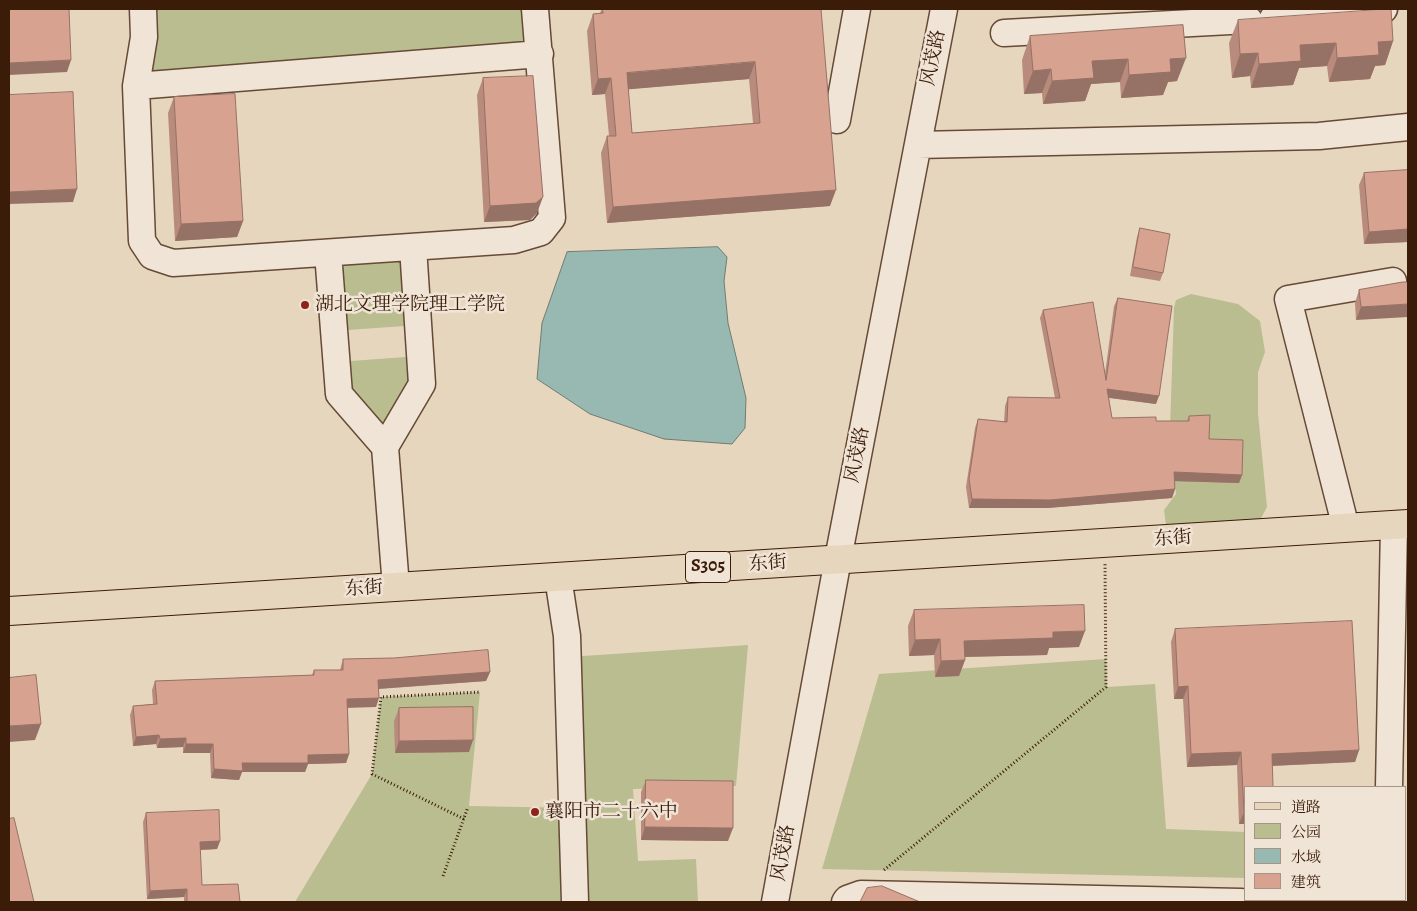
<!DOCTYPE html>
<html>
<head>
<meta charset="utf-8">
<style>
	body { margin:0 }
	#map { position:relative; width:1417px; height:911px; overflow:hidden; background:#e7d6be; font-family:Alegreya,"Noto Serif SC",serif }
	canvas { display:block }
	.frame { position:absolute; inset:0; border:10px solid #3b1c09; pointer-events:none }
	.legend { position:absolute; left:1244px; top:786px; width:162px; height:115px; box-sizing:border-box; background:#efe4d5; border:1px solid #a79483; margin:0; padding:6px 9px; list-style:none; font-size:15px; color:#3b1c09 }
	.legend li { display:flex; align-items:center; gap:10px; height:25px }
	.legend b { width:25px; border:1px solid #a79483 }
</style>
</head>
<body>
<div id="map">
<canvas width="1417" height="911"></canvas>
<div class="frame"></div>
<ul class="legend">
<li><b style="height:6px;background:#e7d6be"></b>道路</li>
<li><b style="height:14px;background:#b9bd8f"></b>公园</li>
<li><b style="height:14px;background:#97b9b1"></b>水域</li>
<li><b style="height:14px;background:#d7a290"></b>建筑</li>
</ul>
</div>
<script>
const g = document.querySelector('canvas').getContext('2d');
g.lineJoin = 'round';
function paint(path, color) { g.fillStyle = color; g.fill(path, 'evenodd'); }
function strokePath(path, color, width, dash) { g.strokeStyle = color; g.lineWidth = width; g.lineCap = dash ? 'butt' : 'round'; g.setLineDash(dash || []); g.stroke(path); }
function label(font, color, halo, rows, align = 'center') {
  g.font = font + ' Alegreya,"Noto Serif SC",serif'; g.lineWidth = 5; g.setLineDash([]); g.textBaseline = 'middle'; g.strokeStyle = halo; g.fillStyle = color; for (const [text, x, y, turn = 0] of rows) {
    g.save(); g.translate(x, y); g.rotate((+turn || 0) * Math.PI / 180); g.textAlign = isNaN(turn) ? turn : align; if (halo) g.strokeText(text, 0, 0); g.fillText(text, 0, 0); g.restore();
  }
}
const green = new Path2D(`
	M143,9h392l5,45 -404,32z
	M413,247l5,78 -84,6 -6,-78z
	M1191,294l47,10 22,17 5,31 -7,20v41l9,94 -10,19 -91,-1 -2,-15 12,-16 -6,-65 4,-121 2,-8z
	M420,356l-35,91 -46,-53 -2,-32z
	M748,645l-12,141 -103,3 5,72 58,-2 2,43h-403l77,-128 9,-77 99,-5 -11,114 104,2 -5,-151z
	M1106,659l1,28 48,-3 11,145 80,3v46l-424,-9 57,-195z`);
const water = new Path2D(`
	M718,247l9,10 -3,24 4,42 18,75 -1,30 -13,16 -68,-5 -74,-25 -53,-35 5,-56 25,-71z`);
const path = new Path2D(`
	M464,819l-92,-45 9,-77 99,-5
	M884,870l222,-183 -1,-123
	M443,876l25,-69`);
const minor = new Path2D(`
	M143,9l1,28 -8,49 6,155 10,15 21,7 341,-23 27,-8 11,-14 -17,-209
	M1273,18l111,-9
	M1004,33l245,-13
	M136,86l404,-32
	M837,120l20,-111
	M918,145l401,-9 89,-9
	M328,253l11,141 46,53 37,-63 -9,-137
	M385,447l11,140
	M1346,528l-58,-229 105,-18
	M558,577l9,59 8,266
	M1389,787l5,-262
	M775,902l63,-343 106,-550
	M845,902l2,-3 14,-5 380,8
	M1387,902v-2`);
const major = new Path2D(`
	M9,611l1399,-87`);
const wall = new Path2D(`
	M602,9h219l9,197 -223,17 -6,-70 6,-17h2l-4,-42 -13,1 -5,-64 6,-17 7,-1zM749,79l4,44 -121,10 -4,-44z
	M1238,20l155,21 -8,24 -10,1 -5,13 -41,3 -2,-16 -28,2 -6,17 -42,3 -1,-12 -18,2 -3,-35z
	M1183,25l-6,56 -9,1 -5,13 -42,3 -1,-16 -29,2 -6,17 -42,3 -1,-11 -18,1 -2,-34 8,-24z
	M483,78l54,135 -7,7 -46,2 -7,-127z
	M174,97l69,124 -6,16 -62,4 -7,-128z
	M1408,170v72l-44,2 -5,-59 5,-12z
	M1140,228l23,45 -3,8 -30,-5 7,-39z
	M1403,282l-47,38 -1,-17 4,-13z
	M1118,298l38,106 -47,-6 3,20 44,3h31l2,-5 53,59 -3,8 -64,-2v8l-3,9 -125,10h-78l-3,-21 9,-59 3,-9 26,3 1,-16 3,-9 47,1 -15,-80 3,-8 62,64 9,-68z
	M914,610l165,37 -30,1 -2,7 -82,2v3l-6,16 -24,1 -1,-22 -25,1 -1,-30z
	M1175,629l184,121 -4,12 -83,4 -26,21v37h-7l-2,-59 -50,2 -4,-68h-9l-3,-57z
	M343,659l147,13 -4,9 -107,8 -3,18h-28l1,47 -3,9 -38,1 -3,8h-63l-3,8 -28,-2 -1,-25h-27v-6l-26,1 -1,-4 -23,2 -3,-31 3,-9 20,-2 -1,-14 3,-9 157,-6 2,-5h26z
	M399,708l70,44 -74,1 -1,-32z
	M646,780l82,61 -87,-1v-48z
	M146,813l74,28 -3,8 -17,1 2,35 38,17h-56v-5l-37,2 -4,-77z`);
const shadedWall = new Path2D(`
	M1393,41l-8,24 -10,1 -5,13 -41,3 8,-24 41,-16z
	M1336,43l-9,23 -28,2 -6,17 -42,3 8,-24 41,-19z
	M1258,53l-8,23 -18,2 8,-24z
	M1186,58l-9,23 -9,1 -5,13 -42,3 8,-23 41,-16z
	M1128,59l-8,23 -29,2 -6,17 -42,3 9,-23 40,-20z
	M71,60l-4,12 -58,3v-12z
	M755,62l-6,17 -128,11 6,-17z
	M1051,69l-9,24 -18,1 9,-23z
	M611,78l-6,16 -13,1 6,-16z
	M77,189l-4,13 -64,2v-12z
	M836,190l-6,16 -223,17 6,-16z
	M543,197l-6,16 -7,7 -46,2 6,-16z
	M243,221l-6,16 -62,4 6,-17z
	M1408,229v13l-44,2 5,-12z
	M1408,304v13l-52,3 5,-13z
	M1107,389l52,7 -3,8 -52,-7z
	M1174,472l68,3 -3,8 -68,-2z
	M1175,489l-3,9 -125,10h-78l3,-9z
	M1085,631l-6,16 -30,1 -2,7 -89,2 6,-16 89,-9z
	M940,639l-6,16 -25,1 6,-16z
	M965,660l-6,16 -24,1 6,-16z
	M490,672l-4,9 -111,8 3,-9z
	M1188,686l-5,13h-9l4,-12z
	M379,698l-3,9 -32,1 3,-9z
	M41,724l-6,16 -26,2v-16z
	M159,735l-3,9 -23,2 3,-9z
	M186,738l-3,9 -26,1 3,-9z
	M473,740l-4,12 -74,1 4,-12z
	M186,744h27l-3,9h-27z
	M1359,750l-4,12 -88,4 5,-12z
	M1241,752l-4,13 -50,2 4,-13z
	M349,754l-3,9 -38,1 -3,8h-63l-3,8 -28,-2 3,-9 28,-6 66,-8z
	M1246,811v13h-7l5,-12z
	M645,827l88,1 -5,13 -87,-1z
	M220,841l-3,8 -20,1 3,-8z
	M187,889l-3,8 -37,2 3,-8z`);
const building = new Path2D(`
	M9,9h60l2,51 -62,3z
	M602,9h219l15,181 -223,17 -6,-71h9l-5,-58 -13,1 -5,-65 10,-1zM755,62l5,61 -128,10 -5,-60z
	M1391,9l2,32 -15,1 1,13 -42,3 -1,-15 -36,2 1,16 -42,3 -1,-11 -18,1 -2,-34z
	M1183,25l3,33 -16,1 1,13 -42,3 -1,-16 -36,2 2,17 -42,3 -1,-12 -18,2 -3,-35z
	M533,76l10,121 -7,6 -46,3 -7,-128z
	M73,92l4,97 -68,3v-97z
	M235,94l8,127 -62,3 -7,-127z
	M1408,170v59l-39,3 -5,-59z
	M1140,228l30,6 -7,39 -30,-6z
	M1403,282h5v22l-47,3 -2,-17z
	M1118,298l54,8 -13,90 -52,-7 5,29 44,-1v4h33v-5l21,-1 -1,24 34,1 -1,35 -68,-3 1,17 -125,11 -78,-1 -3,-20 9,-60 29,3 1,-25 52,1 -17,-88 50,-8 13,78z
	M1084,605l1,26 -32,1v6l-89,3 1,19 -24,1 -1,-22 -25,1 -1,-30z
	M1352,621l7,129 -87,4 1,33h-27v24l-2,1 -3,-60 -50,2 -3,-68 -10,1 -3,-58z
	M488,650l2,22 -112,8 1,18 -32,1 2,55 -41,1v8h-66l1,8 -29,-2 -1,-25h-27v-6l-26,1 -1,-4 -23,2 -3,-31 24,-2 -2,-23 159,-6v-5h29v-11l51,-1z
	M36,675l5,49 -32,2v-48z
	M473,707v33l-74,1v-33z
	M646,780l87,1v47l-88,-1z
	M219,810l1,31 -20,1 2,43 36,-1 2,18h-53v-13l-37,2 -4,-78z
	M14,818l20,84h-25v-83z
	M882,886l38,16h-60l7,-14z`);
const markers = [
	[305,305,5,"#8f2418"],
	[535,812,5,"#8f2418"]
];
const shields = [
	[708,567,45]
];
const shieldNames = [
	["S305",708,567]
];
const streetNames = [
	["风茂路",934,58,-79],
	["风茂路",858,455,-79],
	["东街",1173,539,-4],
	["东街",768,564,-4],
	["东街",364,589,-3],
	["风茂路",784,853,-80]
];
const poiNames = [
	["湖北文理学院理工学院",315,305],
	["襄阳市二十六中",545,812]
];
paint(green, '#b9bd8f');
paint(water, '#97b9b1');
strokePath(water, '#727a6e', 1);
strokePath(minor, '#664a36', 29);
strokePath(major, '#3b1c09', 30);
strokePath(path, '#3b1c09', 3, [1, 2.5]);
strokePath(minor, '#efe4d5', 26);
strokePath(major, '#e7d6be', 28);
paint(wall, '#b98b7c');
paint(shadedWall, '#967165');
paint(building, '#d7a290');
strokePath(building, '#967165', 1);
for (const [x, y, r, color] of markers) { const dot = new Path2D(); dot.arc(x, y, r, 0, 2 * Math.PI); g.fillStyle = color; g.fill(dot); strokePath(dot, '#efe4d5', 2); }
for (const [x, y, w] of shields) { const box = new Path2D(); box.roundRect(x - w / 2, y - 15.5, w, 31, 4); g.fillStyle = '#efe4d5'; g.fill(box); strokePath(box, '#3b1c09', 1); }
label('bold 18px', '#3b1c09', null, shieldNames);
label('19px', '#3b1c09', '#efe4d5', streetNames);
label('19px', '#3b1c09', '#efe4d5', poiNames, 'left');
</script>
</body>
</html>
